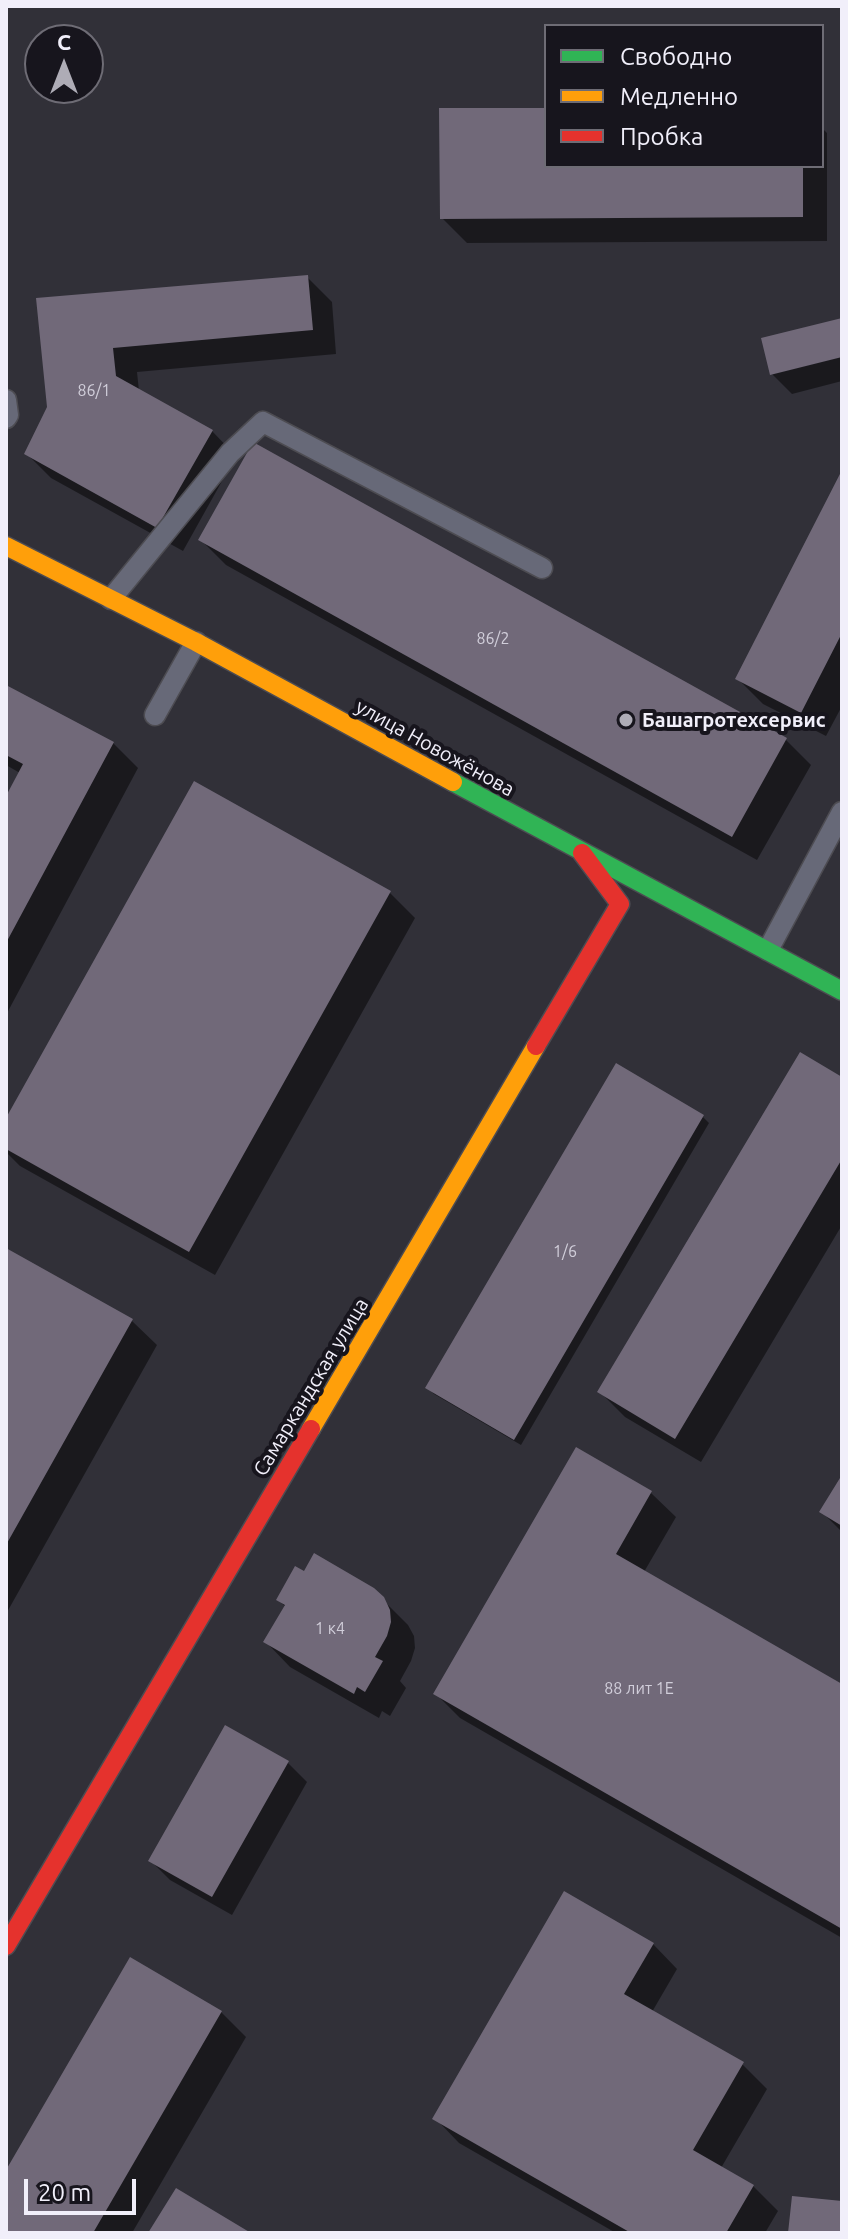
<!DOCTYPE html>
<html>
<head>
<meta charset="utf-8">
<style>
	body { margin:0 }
	#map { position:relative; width:848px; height:2239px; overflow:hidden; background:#313038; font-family:Ubuntu,sans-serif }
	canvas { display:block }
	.frame { position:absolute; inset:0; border:8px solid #f1effa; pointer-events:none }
	.legend { position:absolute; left:544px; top:24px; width:280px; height:144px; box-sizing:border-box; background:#17151d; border:2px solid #6e6c75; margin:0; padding:10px 14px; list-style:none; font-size:24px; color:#f1effa }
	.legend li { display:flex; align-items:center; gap:16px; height:40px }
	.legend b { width:40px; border:2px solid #6e6c75 }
	.north { position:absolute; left:24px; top:24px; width:80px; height:80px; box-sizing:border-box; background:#17151d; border:2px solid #6e6c75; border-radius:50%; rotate:0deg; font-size:22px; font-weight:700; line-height:32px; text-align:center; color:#f1effa }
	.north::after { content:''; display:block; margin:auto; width:28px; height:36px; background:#aeacb6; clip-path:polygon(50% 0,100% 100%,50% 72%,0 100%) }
	.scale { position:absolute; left:24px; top:2179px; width:112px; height:36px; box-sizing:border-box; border:4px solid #f1effa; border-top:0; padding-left:10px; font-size:24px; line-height:28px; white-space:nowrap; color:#f1effa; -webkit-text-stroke:6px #17151d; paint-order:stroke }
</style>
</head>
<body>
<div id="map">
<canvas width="848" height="2239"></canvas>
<div class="frame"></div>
<ul class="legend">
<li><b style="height:10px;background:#30b455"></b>Свободно</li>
<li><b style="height:10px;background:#ff9f0a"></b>Медленно</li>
<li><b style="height:10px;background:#e5322d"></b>Пробка</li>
</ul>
<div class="north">С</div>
<div class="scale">20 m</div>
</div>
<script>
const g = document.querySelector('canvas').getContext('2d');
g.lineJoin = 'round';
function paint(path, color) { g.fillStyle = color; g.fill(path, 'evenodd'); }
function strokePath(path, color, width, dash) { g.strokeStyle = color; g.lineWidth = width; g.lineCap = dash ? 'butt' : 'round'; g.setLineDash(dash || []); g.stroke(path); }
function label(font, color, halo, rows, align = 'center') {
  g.font = font + ' Ubuntu,sans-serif'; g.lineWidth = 8; g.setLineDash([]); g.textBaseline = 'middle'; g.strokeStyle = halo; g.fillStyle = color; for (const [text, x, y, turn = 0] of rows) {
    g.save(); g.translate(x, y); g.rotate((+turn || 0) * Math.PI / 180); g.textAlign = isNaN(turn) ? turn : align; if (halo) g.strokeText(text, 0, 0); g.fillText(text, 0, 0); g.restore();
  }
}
const shadow = new Path2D(`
	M546,110v56h276v-38l5,5v108l-360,2 -25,-25z
	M307,277l25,25 4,52 -199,18 2,19 73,40 24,25 -53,95 -132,-73 -25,-25 23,-46 -11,-107z
	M842,320v61l-50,13 -20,-20z
	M254,445l532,295 25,25 -54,95 -531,-295 -25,-25z
	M842,475v231l-16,30 -63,-32 -25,-25z
	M6,687l107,56 25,25 -132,247v-215l14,-27 -14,-8z
	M195,784l195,109 25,25 -200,357 -195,-109 -14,-14v-30z
	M842,1079v146l-141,237 -76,-45 -25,-25z
	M703,1117l6,6 -188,322 -87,-51 -6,-6z
	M6,1250l126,71 25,24 -151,269z
	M842,1482v50l-20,-20z
	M651,1493l25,24 -32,55 198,114v252l-382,-220 -25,-25z
	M305,1573l68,17 35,35 6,11 1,12 -4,13 -11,20 6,7 -16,28 -8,-5 -3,7 -89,-51 -24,-25 20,-35 -8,-7z
	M287,1762l20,20 -75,133 -62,-35 -19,-19z
	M653,1944l24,25 -25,43 90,52 25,25 -46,79 32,18 25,25 -13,22h-149l-157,-90 -24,-25z
	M221,2012l25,25 -114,196h-126v-59z`);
const building = new Path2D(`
	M439,108h107v58h257v51l-363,2z
	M308,275l5,55 -200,18 3,28 97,54 -56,98 -133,-74 23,-47 -11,-109z
	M842,318v39l-72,18 -9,-37z
	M253,442l534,296 -55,99 -534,-297z
	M842,470v163l-41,80 -66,-34z
	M6,685l108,57 -108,201v-147l17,-32 -17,-9z
	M194,781l197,110 -202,361 -183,-103v-31z
	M800,1052l42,25v82l-167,280 -78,-47z
	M616,1063l88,52 -190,325 -89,-52z
	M6,1248l127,71 -127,226z
	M576,1447l76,44 -36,63 226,130v245l-409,-235z
	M840,1478l2,2v46l-23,-14z
	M314,1553l60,35 10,9 6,13 1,12 -4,14 -12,21 8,4 -18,31 -8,-5 -3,7 -91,-52 22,-37 -9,-5 19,-34 9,5z
	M225,1725l64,36 -77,136 -64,-36z
	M564,1891l90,52 -30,51 120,68 -51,88 61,35 -28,48h-95l-199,-114z
	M130,1957l92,54 -129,222h-87v-63z
	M176,2188l75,45h-103z
	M792,2196l50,5v32h-54z`);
const lane = new Path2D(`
	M6,400l2,15 -2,3
	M111,599l119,-146 33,-31 279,146
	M155,715l41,-73
	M768,950l74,-138`);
const fast = new Path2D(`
	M453,782l389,209`);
const slow = new Path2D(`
	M6,546l190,96 257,140
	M311,1429l225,-383`);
const jam = new Path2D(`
	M536,1046l84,-142 -38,-51
	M6,1946l305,-517`);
const markers = [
	[626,720,8,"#aeacb6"]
];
const numberNames = [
	["86/1",94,391],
	["86/2",493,639],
	["1/6",565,1252],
	["1 к4",330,1629],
	["88 лит 1Е",639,1689]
];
const poiNames = [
	["Башагротехсервис",642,720]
];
const streetNames = [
	["улица Новожёнова",435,748,29],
	["Самаркандская улица",311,1387,-59]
];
paint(shadow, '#0007');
paint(building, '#716979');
strokePath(lane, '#4d4c52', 23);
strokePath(fast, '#4d4c52', 21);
strokePath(slow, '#4d4c52', 21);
strokePath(jam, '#4d4c52', 21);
strokePath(lane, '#676978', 20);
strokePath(fast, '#30b455', 18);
strokePath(slow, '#ff9f0a', 18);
strokePath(jam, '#e5322d', 18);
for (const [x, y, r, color] of markers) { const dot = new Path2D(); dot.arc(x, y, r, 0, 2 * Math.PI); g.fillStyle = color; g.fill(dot); strokePath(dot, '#17151d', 3); }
label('16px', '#d1ceda', null, numberNames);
label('bold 20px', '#f1effa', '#17151d', poiNames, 'left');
label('20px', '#f1effa', '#17151d', streetNames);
</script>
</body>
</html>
